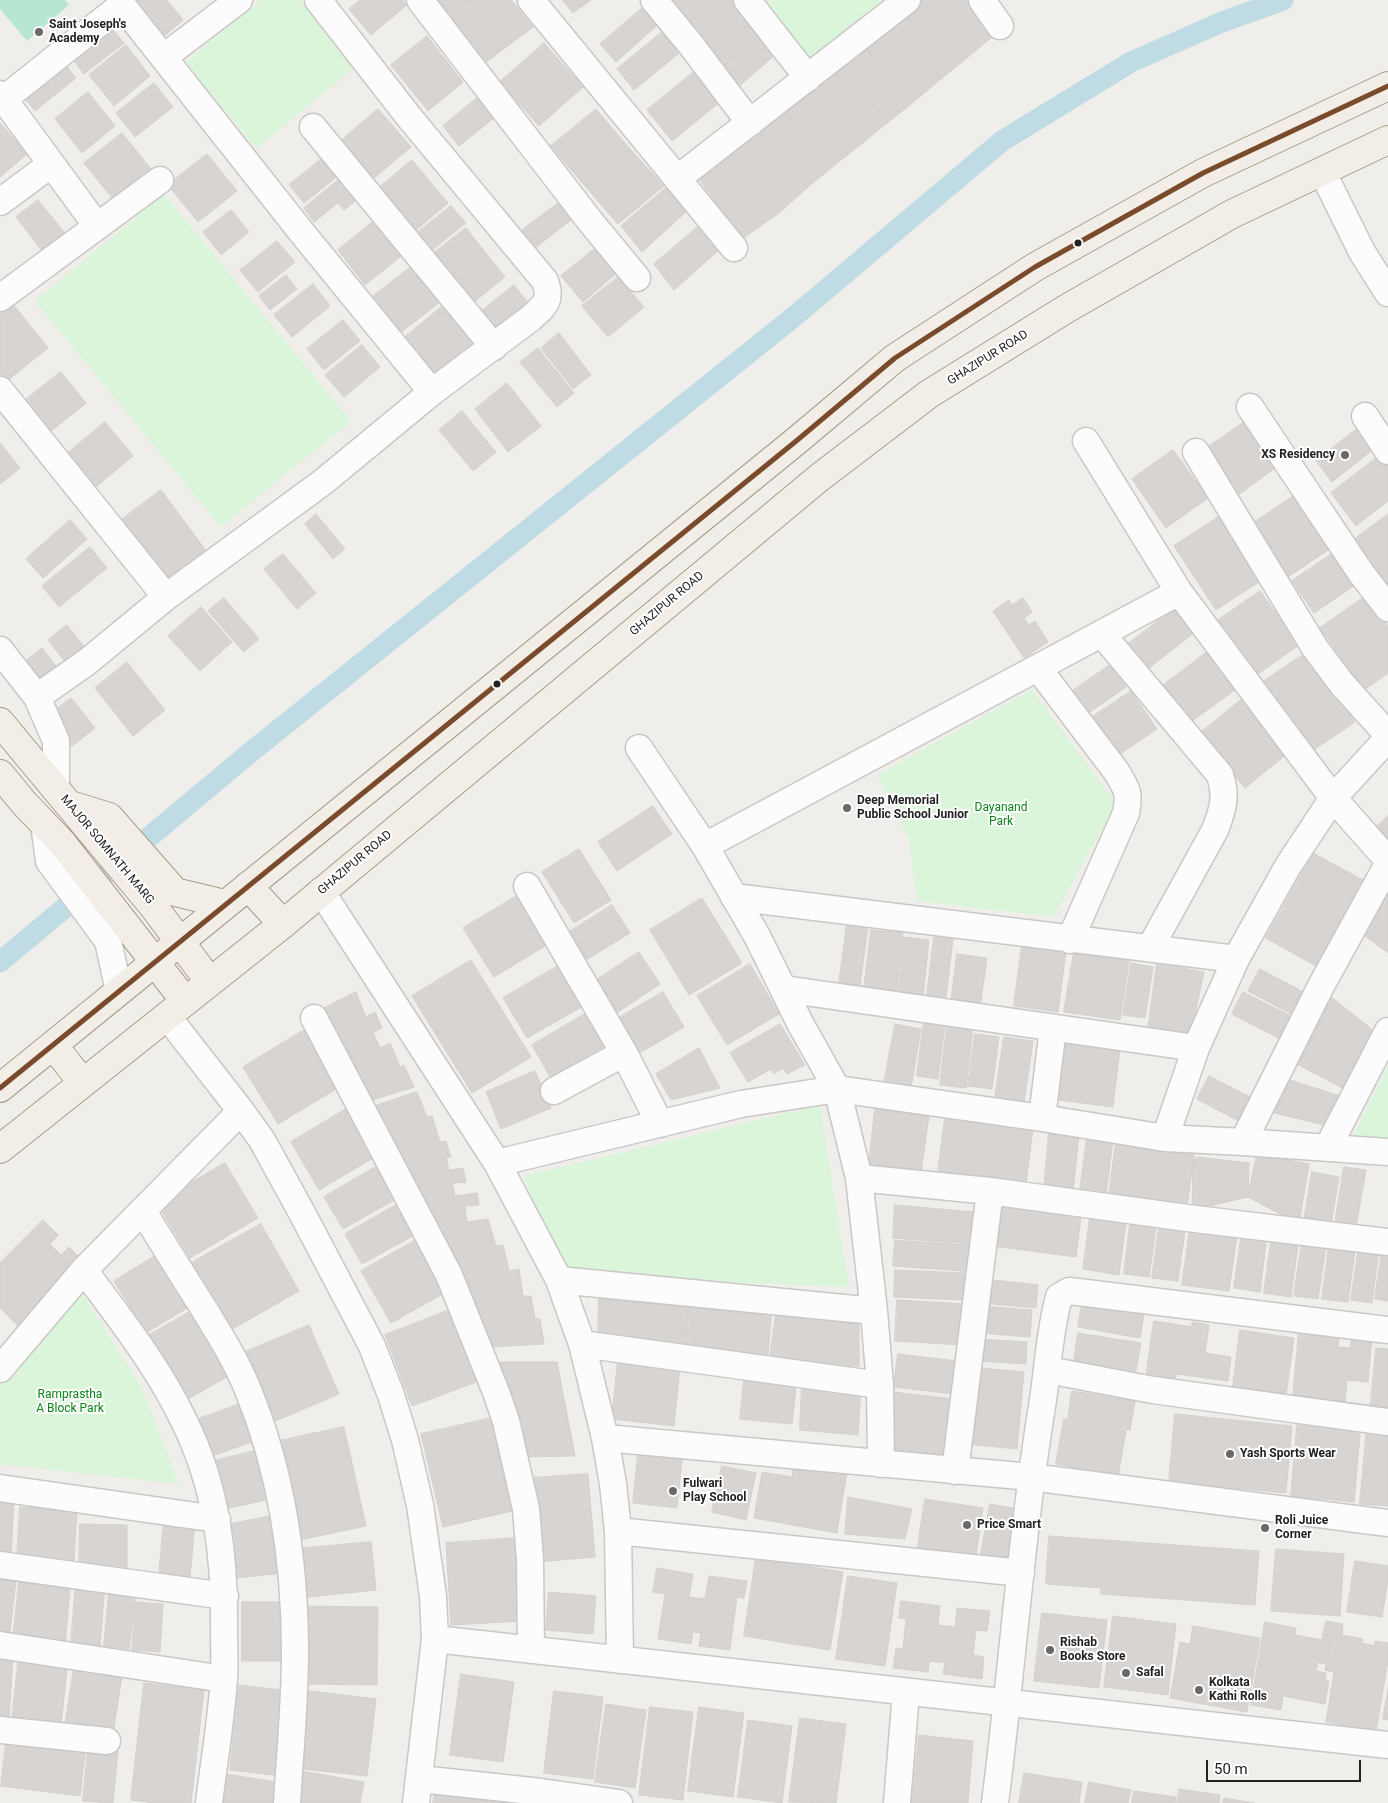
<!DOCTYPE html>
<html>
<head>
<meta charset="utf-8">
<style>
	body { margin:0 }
	#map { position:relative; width:1388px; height:1803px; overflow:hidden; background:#f0eeeb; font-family:Roboto,sans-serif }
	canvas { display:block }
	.scale { position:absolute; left:1206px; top:1760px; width:155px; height:22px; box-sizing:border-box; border:2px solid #222; border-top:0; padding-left:6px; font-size:15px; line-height:18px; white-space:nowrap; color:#222; -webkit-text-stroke:4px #fff; paint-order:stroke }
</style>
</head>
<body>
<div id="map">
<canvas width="1388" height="1803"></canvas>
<div class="scale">50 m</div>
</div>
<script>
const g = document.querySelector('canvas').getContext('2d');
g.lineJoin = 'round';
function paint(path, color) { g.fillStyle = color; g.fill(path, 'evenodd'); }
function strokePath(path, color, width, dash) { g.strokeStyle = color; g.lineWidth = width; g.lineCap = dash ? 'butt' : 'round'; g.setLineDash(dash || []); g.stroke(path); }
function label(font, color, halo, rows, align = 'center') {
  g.font = font + ' Roboto,sans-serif'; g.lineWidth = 4; g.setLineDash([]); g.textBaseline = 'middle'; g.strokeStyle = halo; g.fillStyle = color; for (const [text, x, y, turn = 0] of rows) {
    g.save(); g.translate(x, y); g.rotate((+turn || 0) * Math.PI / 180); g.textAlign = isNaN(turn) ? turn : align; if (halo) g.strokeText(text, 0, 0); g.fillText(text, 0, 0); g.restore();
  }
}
const park = new Path2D(`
	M261,0h39l55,67 -99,82 -71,-87z
	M747,0h160l-99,78z
	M164,194l187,227 -130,106 -186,-226z
	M1032,690l84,114 -63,113 -136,-16 -8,-61 -32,-65z
	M1388,1066v74l-36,-3z
	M820,1105l29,182 -287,-12 -38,-99z
	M83,1295l59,93 37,96 -179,-20v-92z`);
const pitch = new Path2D(`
	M0,0h65l4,5 -42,36 -27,-32z`);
const canal = new Path2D(`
	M0,962l252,-211 544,-436 206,-174 129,-79 91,-40 61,-22`);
const building = new Path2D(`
	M135,0h32l16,20 -20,17z
	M360,0h43l4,5 -36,30 -22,-26z
	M435,0h37l-23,21z
	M474,0l38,1 -46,41 -17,-20z
	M563,0h28l-18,13z
	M660,0h31l-22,18z
	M691,0h25l-38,30 -9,-12z
	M716,0h31l-56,45 -13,-15z
	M747,0l13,16 -57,45 -12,-16z
	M921,0l47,57 -27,22 -46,-57z
	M921,0h52l25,32 -30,25z
	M512,1l21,26 -48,36 -19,-21z
	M647,4l15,17 -46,41 -16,-18z
	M760,16l9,11 -56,48 -10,-14z
	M895,22l46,57 -30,25 -45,-56z
	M110,26l14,17 -40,31 -13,-17z
	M769,27l15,20 -56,49 -15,-21z
	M666,29l17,21 -49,40 -17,-21z
	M427,36l36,46 -35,29 -37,-46z
	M544,43l39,44 -44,39 -39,-44z
	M126,45l24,31 -36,30 -25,-31z
	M866,48l45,56 -24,19 -46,-55z
	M60,58l16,20 -41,33 -16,-20z
	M841,68l46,55 -33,27 -47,-55z
	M695,71l25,31 -48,39 -25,-31z
	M154,83l19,24 -38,30 -19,-24z
	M88,92l27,34 -33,27 -27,-34z
	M807,95l47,55 -23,18 -46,-57z
	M477,98l17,20 -35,28 -16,-20z
	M378,109l33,38 -44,37 -32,-38z
	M596,109l34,40 -45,37 -34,-40z
	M785,111l46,57 -24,20 -47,-55z
	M0,123l27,31 -27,23z
	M122,133l33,41 -38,30 -33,-41z
	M760,133l47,55 -28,25 -44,-60z
	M630,149l34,37 -46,38 -33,-38z
	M735,153l44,60 -37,26 -43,-60z
	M207,154l30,37 -39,31 -30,-37z
	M325,156l15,18 -36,29 -15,-18z
	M412,160l36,43 -39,33 -36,-43z
	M342,177l17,21 -15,12 -6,-7 -24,19 -10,-14z
	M666,188l20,24 -44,40 -21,-26z
	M38,200l31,38 -23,18 -30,-39z
	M562,200l13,17 -40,31 -14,-17z
	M451,206l15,17 -44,35 -14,-18z
	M231,210l18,22 -28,23 -18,-23z
	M376,219l28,35 -39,31 -27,-35z
	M699,226l20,24 -45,40 -20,-26z
	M466,228l39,49 -36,29 -39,-50z
	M277,241l18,21 -37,30 -18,-22z
	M598,246l21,25 -36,31 -22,-26z
	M415,264l28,36 -43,33 -27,-37z
	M286,275l11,14 -27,21 -11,-14z
	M618,277l26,30 -36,30 -26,-31z
	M313,284l17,22 -38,31 -18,-22z
	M514,285l15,19 -35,29 -16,-19z
	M9,299l39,49 -45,36 -3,-3v-75z
	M445,304l36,44 -41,33 -36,-43z
	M343,320l17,21 -36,29 -17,-21z
	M559,333l32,42 -18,14 -32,-41z
	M362,345l18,22 -36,30 -19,-22z
	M538,348l36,45 -17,14 -37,-45z
	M61,372l25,31 -41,33 -25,-32z
	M507,383l34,43 -33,26 -33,-43z
	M462,411l34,41 -23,19 -34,-41z
	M1247,420l32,45 -42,31 -33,-46z
	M105,422l28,34 -42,35 -28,-34z
	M1358,428l17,20 -43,34 -16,-21z
	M0,443l20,25 -20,16z
	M1173,450l35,48 -42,30 -34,-49z
	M1380,455l8,10v36l-32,25 -25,-33z
	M161,490l49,66 -41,30 -48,-66z
	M1295,495l36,53 -46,31 -36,-53z
	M316,514l29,35 -12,10 -28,-35z
	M1388,514v78l-37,-50z
	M1220,516l42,64 -46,30 -42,-64z
	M70,520l17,19 -44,39 -17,-19z
	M90,547l17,21 -48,39 -17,-21z
	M1333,553l22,32 -41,28 -22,-32z
	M283,554l33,39 -19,16 -33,-40z
	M1260,591l39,54 -44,31 -38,-55z
	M1367,595l21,31v47l-24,17 -44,-62z
	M224,598l35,41 -15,13 -36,-41z
	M1023,598l9,14 -8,6 5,7 6,-4 13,21 -24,16 -31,-47 16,-11 3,5z
	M201,607l31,35 -32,29 -32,-35z
	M1176,607l19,25 -47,37 -20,-25z
	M67,625l22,28 -19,15 -22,-28z
	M42,648l18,23 -24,19 -18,-23z
	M1207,652l28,38 -47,34 -27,-37z
	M1307,652l48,70 -43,29 -48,-70z
	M127,662l38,48 -32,26 -38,-48z
	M1110,665l16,22 -46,32 -15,-23z
	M1131,691l26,38 -46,31 -26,-38z
	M71,698l24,30 -23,18 -24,-30z
	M1242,699l45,55 -42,34 -45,-55z
	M653,806l19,28 -55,37 -19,-29z
	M1388,816v35l-17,-19z
	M579,849l32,51 -37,23 -32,-51z
	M1313,853l59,32 -47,86 -59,-33z
	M1388,887v66l-32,-24z
	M520,894l30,49 -56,34 -31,-49z
	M702,898l40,65 -53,32 -39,-65z
	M612,905l18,28 -52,32 -17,-28z
	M847,923l21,3 -9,67 -21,-2z
	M871,930l32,3 -7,60 -32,-4z
	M904,937l25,3 -6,56 -25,-3z
	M934,937l19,2 -7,58 -19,-2z
	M1022,945l44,6 -8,61 -44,-6z
	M639,952l21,32 -45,30 -22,-32z
	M1074,952l55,9 -9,59 -56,-8z
	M957,954l30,4 -7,50 -29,-4z
	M471,960l60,97 -59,36 -60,-97z
	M563,963l24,41 -60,34 -24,-40z
	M1131,963l22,4 -8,51 -22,-3z
	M1157,963l47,9 -14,65 -42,-7z
	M750,964l29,50 -52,31 -30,-49z
	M1260,969l49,26 -12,22 -49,-26z
	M356,992l10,25 9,-5 7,16 -9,4 7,16 10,-5 10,24 4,-2 10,22 -48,15 -47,-91z
	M663,992l21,35 -48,28 -21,-35z
	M1243,992l54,27 -11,23 -54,-28z
	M1331,997l43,34 -30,58 -49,-26z
	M590,1011l18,33 -58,33 -18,-32z
	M924,1021l21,3 -7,55 -21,-3z
	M780,1024l25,41 -18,9 -4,-6 -9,6 -3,-5 -23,13 -18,-29z
	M895,1024l26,5 -10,59 -27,-4z
	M947,1024l26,4 -7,60 -26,-3z
	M306,1029l35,57 -63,38 -35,-57z
	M975,1034l24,3 -7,52 -24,-3z
	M1067,1035l54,6 -8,66 -54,-7z
	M1004,1037l29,4 -9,62 -29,-5z
	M699,1048l21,40 -49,12 -15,-26z
	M535,1071l16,37 -50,21 -15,-37z
	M1209,1076l49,25 -12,24 -49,-26z
	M1281,1077l59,19 -8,31 -65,-16z
	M417,1092l10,25 5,-1 8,26 6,-1 5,16 -5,1 3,12 14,-2 3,14 -14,1 3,13 22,-3 2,12 -14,1 2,16 21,-3 8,27 7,-1 6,26 10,-2 4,27h8l4,23h5l4,25 -57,3 -118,-239z
	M351,1106l29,48 -61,36 -28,-48z
	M875,1109l54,7 -9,63 -52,-6z
	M945,1118l88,11 -8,62 -88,-11z
	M1049,1132l30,3 -6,56 -29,-3z
	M1087,1137l26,4 -7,53 -26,-3z
	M1116,1142l79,8 -8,57 -78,-11z
	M1257,1154l52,10 -10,60 -51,-27z
	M1198,1157l51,6 -1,34 -56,13 1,-49z
	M384,1162l19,33 -60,34 -19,-32z
	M225,1163l33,55 -68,40 -33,-55z
	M1344,1167l22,3 -10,57 -21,-4z
	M1312,1172l27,5 -8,48 -27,-4z
	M403,1201l17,31 -58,32 -17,-30z
	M895,1205l79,7 -3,32 -78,-6z
	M997,1206l84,11 -5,40 -84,-11z
	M1090,1218l36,5 -7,52 -36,-6z
	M43,1220l15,15 -8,9 11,11 8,-8 15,15 -65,65 -19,-19v-45z
	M1191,1221l47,7 -9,63 -47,-6z
	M261,1224l38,67 -70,40 -38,-68z
	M1130,1224l26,4 -7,49 -25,-3z
	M1159,1227l26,4 -7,50 -26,-3z
	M1242,1232l25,4 -7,56 -26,-4z
	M423,1236l29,53 -61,34 -30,-52z
	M895,1240l83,6 -2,26 -83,-6z
	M1271,1242l27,3 -7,52 -27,-4z
	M1302,1242l24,4 -8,53 -24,-3z
	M1329,1246l26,4 -7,52 -26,-3z
	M1359,1246l20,3 -7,54 -21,-3z
	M1382,1249l6,1v51l-13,-2z
	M160,1253l32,52 -46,28 -32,-52z
	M895,1270l71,3 -1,27 -71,-3z
	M984,1279l54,6 -2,23 -54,-5z
	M599,1294l89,6 -1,56 -89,-13z
	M1083,1299l62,10 -5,29 -62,-11z
	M897,1300l68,4 -2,41 -68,-4z
	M689,1301l26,1 1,8h6v-5l50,1 -4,49 -80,-8z
	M981,1306l51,4 -2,27 -51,-4z
	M195,1309l37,65 -51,29 -37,-65z
	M452,1309l27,72 -67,25 -27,-71z
	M776,1313l83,3v50l-89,-7z
	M1154,1321l38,6v-5l17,3 -4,28 26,4 -3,24 -52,-7 -2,14 -29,-4z
	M309,1325l30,69 -66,28 -30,-69z
	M1240,1330l54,8 -9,64 -53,-8z
	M1299,1331l40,6 -1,10 12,1 2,-12 20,2 -4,44 -21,-2 -2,23 -52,-6z
	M1078,1333l63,10 -5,28 -62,-10z
	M977,1339l50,3 -1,22 -50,-3z
	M1376,1348l12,1v66l-18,-2z
	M898,1354l59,7 -4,33 -59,-7z
	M618,1360l62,7 -6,59 -62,-7z
	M494,1362h63l18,94 -53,1z
	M973,1367l51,5 -7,77 -51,-5z
	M745,1372l52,6 -5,46 -52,-5z
	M802,1382l59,6 -3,47 -58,-5z
	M1072,1391l63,10 -5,29 -62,-11z
	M893,1392l60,7 -7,66 -60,-7z
	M243,1403l14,37 -50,18 -14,-37z
	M1175,1414l117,12 -6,67 -117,-11z
	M1298,1417l63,6 -7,79 -63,-6z
	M491,1418l21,93 -69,16 -22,-93z
	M1064,1419l62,12 -8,45 -62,-12z
	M344,1427l22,99 -71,15 -21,-99z
	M1367,1427l21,2v77l-28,-2z
	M263,1449l11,49 -57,13 -12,-48z
	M638,1455l44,4 -5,49 -44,-5z
	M794,1462l53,10 -10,61 -83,-15 8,-46 30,5z
	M722,1466l34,7 -10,47 -34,-8z
	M588,1474l7,83 -58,5 -6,-84z
	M0,1497h14l-3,63 -11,-1z
	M848,1497l64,12 -7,30 -60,-5z
	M925,1499l58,9 -8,53 -58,-9z
	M990,1504l28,5 -8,50 -29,-5z
	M20,1507l57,3 -3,51 -57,-4z
	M276,1515l8,58 -49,5 -4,-54z
	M164,1519l31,3 -5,56 -31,-2z
	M80,1524l47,1v45h-48z
	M1049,1536l210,15 -4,54 -154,-11v-6l-55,-4z
	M518,1538l5,83 -72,4 -5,-82z
	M371,1542l5,48 -76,8 -5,-49z
	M1276,1549l68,5 -4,62 -69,-5z
	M756,1558l87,14 -13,78 -86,-14z
	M1355,1561l33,5v14l-6,37 -35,-5z
	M657,1568l36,6 -4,23 16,2 4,-23 38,5 -3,17 -7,-1 -7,53 -31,-4 2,-13 -8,-1 -2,12 -33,-5 7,-45 -12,-2z
	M20,1572l51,5 -6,68 -52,-5z
	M848,1576l49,7 -12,83 -49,-7z
	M0,1578l16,2 -7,60 -9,-1z
	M76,1580l29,3 -5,64 -29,-3z
	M549,1592l47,4 -3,38 -47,-4z
	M109,1593l26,3 -6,53 -25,-3z
	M901,1601l39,5 -2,19 17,2 2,-19 33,3 -3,20 -11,-1 -3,25 11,2 -2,22 -39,-5 2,-11 -16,-2 -1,11 -35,-4 3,-20 7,1 3,-30 -7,-1z
	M135,1602l28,2 -3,48 -28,-2z
	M242,1602h48v59h-48z
	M302,1606l76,1 -1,78 -76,-1z
	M1042,1613l65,7 -8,68 -65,-7z
	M1113,1616l63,8 -8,71 -64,-8z
	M1326,1621l17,3 -1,11 21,4 -1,4 13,3v-5l13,2v18l-12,70 -50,-9 8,-50 -9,-2 5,-29 -8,-1z
	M1265,1622l31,6 -1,7 34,6 -4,23 -7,-2 -2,9 10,2 -1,7 4,1 -4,23 -42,-8 -2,14 -30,-5z
	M1193,1626l67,12 -13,74 -77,-14 10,-56 10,2z
	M19,1654l49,5 -7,67 -49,-5z
	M0,1659h13l-4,60 -9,-1z
	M74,1669l48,7 -9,58 -48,-8z
	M461,1674l53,8 -11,80 -53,-7z
	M144,1683l60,7 -13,113h-36l-24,-3z
	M239,1685l52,6 -9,85 -52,-6z
	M1388,1689v31l-5,-1z
	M303,1690l73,9 -9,77 -73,-8z
	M554,1691l49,6 -10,82 -49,-6z
	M606,1704l40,6 -11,78 -40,-6z
	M650,1707l43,5 -10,88 -44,-5z
	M699,1707l45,6 -11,84 -45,-6z
	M800,1718l46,6 -10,79 -47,-1z
	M748,1720l44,6 -10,77 -44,-6z
	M7,1734l79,10 -6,52 -79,-10z
	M919,1735l54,6 -5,62h-56z
	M88,1748l30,3 -5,52 -30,-2z
	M302,1771l62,11 -4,21h-63z
	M1024,1773l58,9 -3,21h-60z
	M226,1774l56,9 -3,20h-58z
	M1089,1782l42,8 -3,13h-43z
	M1179,1789l41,6 -1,8h-42z
	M435,1791l81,9v3h-83z
	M1134,1791l42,6 -1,6h-43z
	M1224,1798l30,5h-31z`);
const minor = new Path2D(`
	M420,0l170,221 47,57
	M531,0l203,248
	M654,0l37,45 59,78
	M747,0l61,78
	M982,0l18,26
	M164,57l75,-57
	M0,94l97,132
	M4,99l118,-94 181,229 129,158
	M313,127l181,220
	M1322,171l40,81 26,41
	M677,179l230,-179
	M0,202l50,-37
	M0,298l160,-118
	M0,390l166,207
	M1250,407l111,166 27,35
	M1365,416l23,35
	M1086,441l93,151 154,206 55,62
	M1196,452l119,196 27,36 46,51
	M1102,634l118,141c7,22 3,34 -5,55l-65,118
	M0,650l37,47 19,44v48
	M1038,668l78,103c11,18 14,21 10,42l-56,127
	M37,697l50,-35 79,-65 157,-115 109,-90 99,-74c14,-13 21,-17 14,-37l-136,-164 -91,-117
	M639,748l66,98 52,90 43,87 37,66 22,89 15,133 6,74 1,79
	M44,823l5,38 59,80 11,50
	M705,846l474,-254
	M527,886l97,167 36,71
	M321,891l176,272 62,117 23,64 23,94 8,46 5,47 2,129
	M734,897l502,62
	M784,989l412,59
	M167,1016l74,95 21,29 40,73 70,133 19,49 14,45 15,65 13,91 2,43 -19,164
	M314,1018l135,257 47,117 10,29 20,88 4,50 1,91
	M554,1091l70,-38
	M1042,1118l11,-90
	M1165,1138l31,-90 40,-89 52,-93 45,-68 55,-60
	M1243,1142l78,-156 67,-122
	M1328,1147l60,-116
	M497,1163l244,-59 96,-15 205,29 123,20 78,4 145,10
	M859,1178l131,13 197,27 201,24
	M143,1211c19,31 38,62 58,93 17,28 35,56 47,86 34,83 47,174 47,262 0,51 -5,101 -8,151
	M84,1270c36,49 74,96 100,151 33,66 41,137 40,209 0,16 1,33 0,49 -3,42 -10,83 -15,124
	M559,1280l315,31
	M582,1344l298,41
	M0,1369l84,-99 157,-159
	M1048,1370l105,20 235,32
	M605,1438l426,39 357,46
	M955,1471l35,-280
	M0,1488l217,31
	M618,1531l403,42
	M0,1565l225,31
	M435,1639l953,106
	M0,1645l224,34
	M0,1730l107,11
	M420,1779l121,13 78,11
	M897,1803l9,-111
	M995,1803c17,-132 26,-265 47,-397 6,-35 7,-74 17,-109l10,-6 9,1 310,38`);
const major = new Path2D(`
	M0,722l153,184 57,76
	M0,774l24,29 39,41 122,157
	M70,805l39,12 66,75 50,12
	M248,886l35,38
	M53,1045l30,38
	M0,1088l795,-646 100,-84 140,-91 168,-94 185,-87
	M0,1149l283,-225 537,-447 109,-83 137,-85 166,-95 156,-74`);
const bus1 = new Path2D(`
	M0,1088l795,-646 100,-84 140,-91 168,-94 185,-87`);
const markers = [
	[39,32,5,"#6a6968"],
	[1078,243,4.5,"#222"],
	[1345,455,5,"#6a6968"],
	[497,684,4.5,"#222"],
	[847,808,5,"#6a6968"],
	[1230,1454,5,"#6a6968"],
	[673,1491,5,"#6a6968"],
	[967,1525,5,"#6a6968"],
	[1265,1528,5,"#6a6968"],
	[1050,1650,5,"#6a6968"],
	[1126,1673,5,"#6a6968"],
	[1199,1690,5,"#6a6968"]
];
const poiNames = [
	["Saint Joseph's",49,25],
	["Academy",49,39],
	["XS Residency",1335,455,"right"],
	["Deep Memorial",857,801],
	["Public School Junior",857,815],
	["Yash Sports Wear",1240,1454],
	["Fulwari",683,1484],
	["Play School",683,1498],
	["Roli Juice",1275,1521],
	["Corner",1275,1535],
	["Price Smart",977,1525],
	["Rishab",1060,1643],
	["Books Store",1060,1657],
	["Safal",1136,1673],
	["Kolkata",1209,1683],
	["Kathi Rolls",1209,1697]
];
const streetNames = [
	["GHAZIPUR ROAD",988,358,-32],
	["GHAZIPUR ROAD",667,604,-40],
	["MAJOR SOMNATH MARG",107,850,50],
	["GHAZIPUR ROAD",355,863,-40]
];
const parkNames = [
	["Dayanand",1001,808],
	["Park",1001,822],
	["Ramprastha",70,1395],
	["A Block Park",70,1409]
];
paint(park, '#daf5da');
paint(pitch, '#b7e6d2');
strokePath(canal, '#bfdbe3', 21);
paint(building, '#d7d4d2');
strokePath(building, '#d3d0cc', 1);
strokePath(minor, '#c9c8c7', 29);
strokePath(major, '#a79c86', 30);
strokePath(minor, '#fdfcfc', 26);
strokePath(major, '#f3ede7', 28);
strokePath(bus1, '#7a4b2a', 5);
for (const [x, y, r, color] of markers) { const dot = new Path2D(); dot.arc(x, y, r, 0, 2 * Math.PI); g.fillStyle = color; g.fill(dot); strokePath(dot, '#fff', 2); }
label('bold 12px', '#222', '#fff', poiNames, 'left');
label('12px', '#222', '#fff', streetNames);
label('12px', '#0c8416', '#fff', parkNames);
</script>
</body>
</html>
